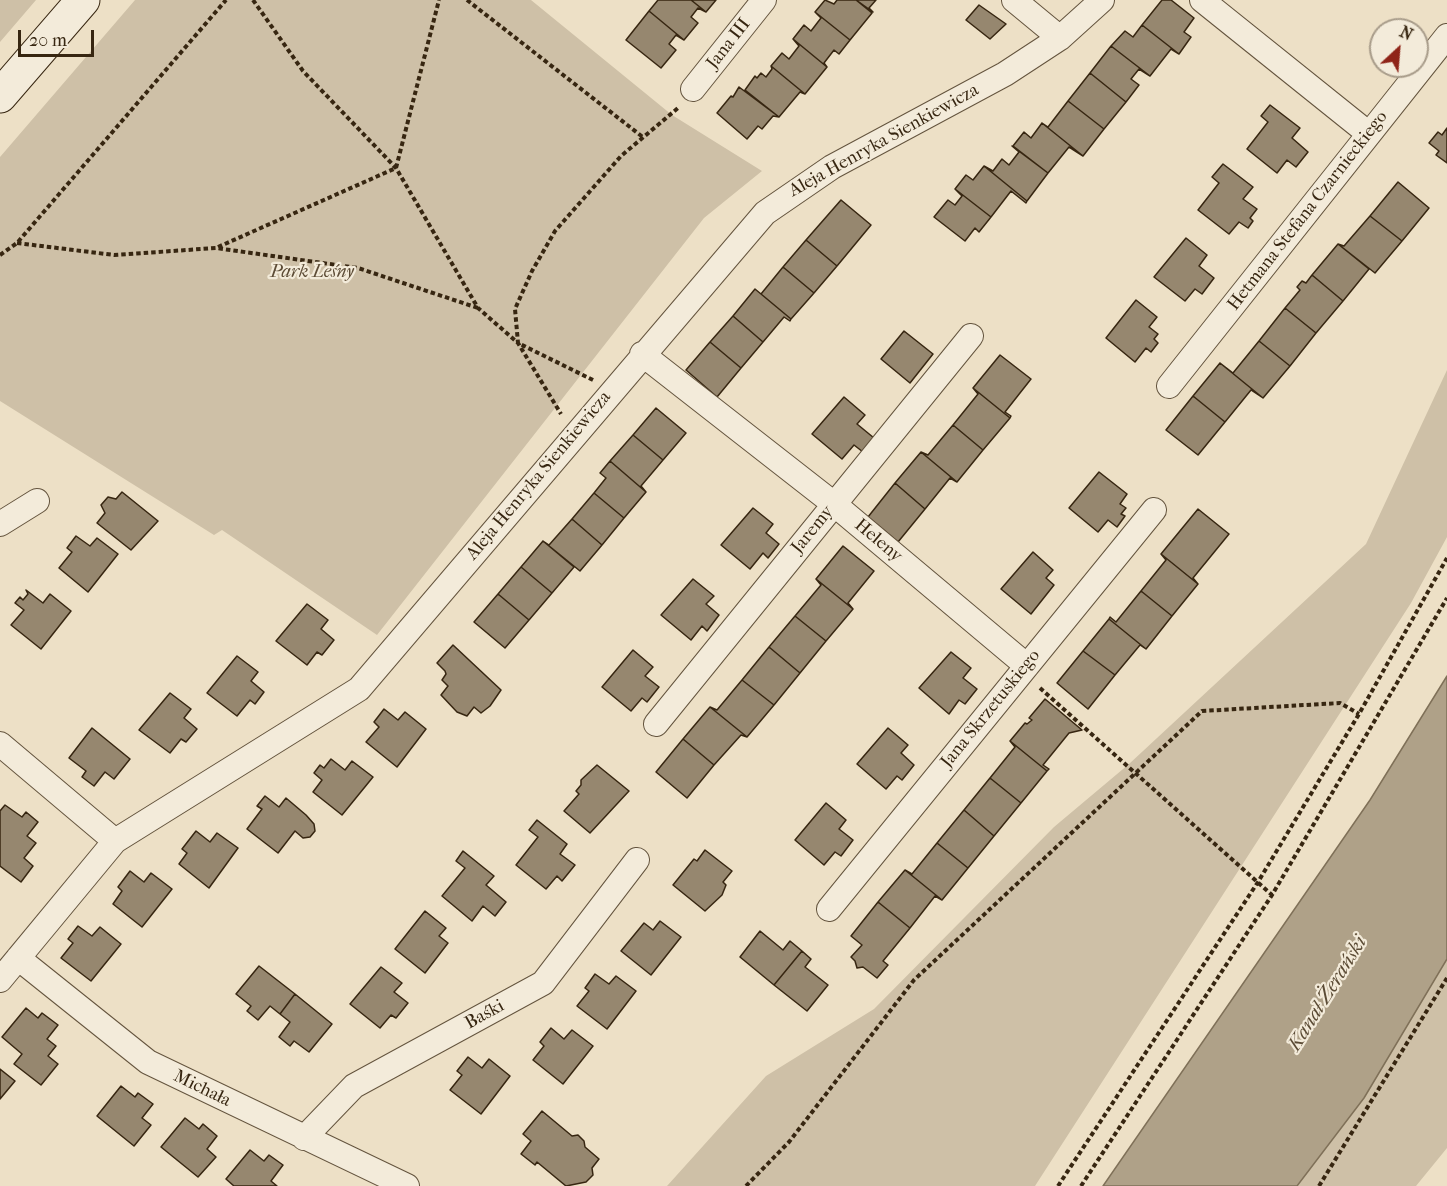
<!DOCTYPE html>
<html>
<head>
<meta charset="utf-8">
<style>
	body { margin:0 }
	#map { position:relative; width:1447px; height:1186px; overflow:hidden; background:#ede0c6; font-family:"IM FELL French Canon",serif }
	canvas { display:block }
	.north { position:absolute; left:1369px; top:18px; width:60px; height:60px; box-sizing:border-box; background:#f3ebda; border:2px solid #a89c8a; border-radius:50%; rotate:26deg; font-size:16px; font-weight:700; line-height:24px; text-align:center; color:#372611 }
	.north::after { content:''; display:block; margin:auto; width:21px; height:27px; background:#8f2418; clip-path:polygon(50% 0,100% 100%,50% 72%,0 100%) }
	.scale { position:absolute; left:18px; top:30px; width:76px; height:27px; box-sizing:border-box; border:3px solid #372611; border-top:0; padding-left:8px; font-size:18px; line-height:21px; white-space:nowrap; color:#372611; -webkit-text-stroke:4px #f3ebda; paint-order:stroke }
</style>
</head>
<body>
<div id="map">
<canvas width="1447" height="1186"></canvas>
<div class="north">N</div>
<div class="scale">20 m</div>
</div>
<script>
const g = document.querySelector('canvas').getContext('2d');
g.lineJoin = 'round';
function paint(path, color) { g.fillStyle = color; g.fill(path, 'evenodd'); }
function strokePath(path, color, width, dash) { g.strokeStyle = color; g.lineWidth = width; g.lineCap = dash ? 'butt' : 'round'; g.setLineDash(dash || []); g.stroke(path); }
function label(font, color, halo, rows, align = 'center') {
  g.font = font + ' "IM FELL French Canon",serif'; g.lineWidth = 4.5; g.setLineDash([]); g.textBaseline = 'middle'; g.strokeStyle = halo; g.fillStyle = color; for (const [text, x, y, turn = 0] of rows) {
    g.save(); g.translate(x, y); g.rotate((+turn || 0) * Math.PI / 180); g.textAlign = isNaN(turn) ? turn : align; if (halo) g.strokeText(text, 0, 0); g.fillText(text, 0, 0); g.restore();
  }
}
const green = new Path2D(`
	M0,0h36l-36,42z
	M135,0h396l141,115 90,56 -58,47 -327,417 -155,-105 -8,5 -214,-134v-244z
	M1447,370v167l-36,66 -376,583h-368l99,-110 108,-67 180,-182 75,-63 237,-220z
	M1447,959v189l-31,38h-119l67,-88z`);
const water = new Path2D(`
	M1447,676v283l-83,139 -67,88h-194l267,-386z`);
const building = new Path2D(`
	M658,0h33l15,12 -8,-4 -7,9 7,6 -14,17 -35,-29z
	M691,0h25l-10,12z
	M825,0l9,4 3,-4h19l16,13 -22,27 -35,-28z
	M856,0h20l-7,8 4,4z
	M1162,0h9l23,18 -10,14 7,5 -12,17 -37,-29z
	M979,5l27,19 -16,15 -24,-19z
	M649,11l35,29 -8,-5 -7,9 7,6 -15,18 -35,-28z
	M815,12l35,28 -11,14 -5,-4 -10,13 3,4 -34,-28 11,-14 7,6 10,-13z
	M1142,25l37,29 -8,-5 -21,27 -39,-30 14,-15 8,6z
	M793,39l34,28 -22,27 -34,-28 11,-13 7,6 10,-13z
	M1111,46l39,30 -11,-7 -8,10 8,6 -13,17 -36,-29z
	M771,66l34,28 -5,-2 -21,25 -34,-27 10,-14 2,2 4,-5 5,4 6,-8z
	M1090,73l36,29 -22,27 -36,-28z
	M739,87l40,30 -6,-1 -11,13 -4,-3 -11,13 -30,-26 14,-17 2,1z
	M1068,101l36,28 -21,27 -41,-33 6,4z
	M1270,105l30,23 -8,10 16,14 -12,15 -9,-7 -10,13 -30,-24 21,-27 -7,-6z
	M1042,123l41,33 -14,-9 -21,26 -35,-27 11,-14 7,6z
	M1447,128v35l-11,-8 3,-4 -10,-8 9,-11 4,3z
	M1012,146l36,27 -21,28 -43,-35 9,5 9,-12 7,6 10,-13z
	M1223,164l30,23 -10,12 14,10 -7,9 3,3 -5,7 -9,-6 -10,12 -31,-24 21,-27 -7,-6z
	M984,166l43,35 -1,2 -15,-12 -20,26 -36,-28 11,-14 7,5z
	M1398,182l31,26 -27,33 -32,-25z
	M955,189l36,28 -12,15 -4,-4 -10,13 -31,-24 14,-17 7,5 7,-9z
	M841,200l30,25 -34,41 -31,-26z
	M1370,216l32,25 -27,32 -37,-29 6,2z
	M1186,238l21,17 -8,11 15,12 -12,16 -7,-5 -10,12 -31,-24z
	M806,240l31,26 -23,27 -31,-26z
	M1338,244l31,25 -26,32 -31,-26z
	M783,267l31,26 -23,26 -30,-25z
	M1312,275l31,26 -27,32 -31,-25 15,-18 -3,-3 5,-6 4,2z
	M755,289l36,30 -1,2 -6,-4 -21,25 -30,-26z
	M1136,300l21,17 -8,10 9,7 -4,5 4,4 -7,9 -5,-4 -11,14 -29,-24z
	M1285,308l31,25 -26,33 -31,-25z
	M733,316l30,26 -22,26 -31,-26z
	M904,331l29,23 -23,29 -29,-24z
	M1259,341l31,25 -27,32 -43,-35 13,10z
	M710,342l31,26 -24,29 -31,-27z
	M1000,355l31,24 -26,33 6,4 -1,2 -37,-30z
	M1220,363l43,35 -12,-8 -26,32 -32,-26z
	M973,388l37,30 -27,32 -30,-25 25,-31z
	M1193,396l32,26 -27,33 -32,-25z
	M844,397l21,18 -8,9 17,14 -11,14 -9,-7 -12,14 -30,-25z
	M656,408l30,25 -23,27 -30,-25z
	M953,425l30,25 -26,32 -36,-30 7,3z
	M633,435l30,25 -22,26 5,6 -36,-31z
	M921,452l36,30 -7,-4 -25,31 -30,-26z
	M610,461l36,31 -22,26 -30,-25 12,-15 -6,-5z
	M1099,472l28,22 -7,10 6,4 -5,6 4,2 -8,11 -9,-7 -10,12 -29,-24z
	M895,483l30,26 -27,33 -30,-25z
	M122,492l36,29 -27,29 -34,-27 8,-10 -4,-8 7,-8 8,2z
	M594,493l30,25 -22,27 -30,-26z
	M753,508l20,16 -7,9 13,11 -11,14 -5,-5 -13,16 -29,-24z
	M1198,509l31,25 -36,44 5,6 -37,-30z
	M572,519l30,26 -22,26 -37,-30 6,4z
	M76,536l14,10 7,-8 21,16 -30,38 -29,-24 13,-16 -5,-4z
	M543,541l31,26 -22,26 -31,-26z
	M843,546l31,25 -26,32 5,6 -37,-30z
	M1033,552l20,18 -7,8 8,7 -23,29 -30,-25z
	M1161,554l37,30 -26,32 -31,-25 25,-31z
	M521,567l31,26 -23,27 -31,-26z
	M693,579l21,17 -8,8 13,11 -12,16 -5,-5 -11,14 -30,-25z
	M816,579l37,30 -27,32 -31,-25 26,-31z
	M26,590l17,13 7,-9 21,17 -30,38 -30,-24 13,-15 -9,-7 5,-6 3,3 5,-6z
	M1141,591l31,25 -26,33 -37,-30 1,-2 6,5z
	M498,594l31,26 -24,28 -31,-26z
	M307,604l21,16 -7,9 13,11 -12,15 -5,-3 -10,13 -31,-24z
	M795,616l31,25 -26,32 -31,-26z
	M1109,619l37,30 -6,-4 -25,30 -32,-24z
	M453,645l48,45 -11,16 -9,7 -7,-6 -7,9 -10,-4 -16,-17 7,-9 -6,-6 4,-6 -1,-3 -8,-8z
	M769,647l31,26 -26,32 -32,-25z
	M633,650l20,17 -8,9 14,11 -12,15 -5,-4 -11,13 -29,-24z
	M1083,651l32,24 -27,34 -31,-26z
	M951,652l20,16 -8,10 14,11 -12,15 -6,-4 -10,14 -30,-26z
	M237,656l21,16 -7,9 13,11 -9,12 -5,-4 -13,16 -30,-23z
	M742,680l32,25 -27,32 -37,-30 7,3z
	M170,693l21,16 -7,9 13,11 -11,13 -5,-3 -11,14 -31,-23z
	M1045,699l37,31 -13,3 -26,32 6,4 -2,2 -37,-30 15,-18 2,1 5,-4 -3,-2z
	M710,707l37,30 -6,-2 -27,30 -31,-26z
	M384,709l14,11 7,-8 21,17 -29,38 -31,-25 13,-15 -5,-5z
	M92,728l38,31 -16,20 -9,-7 -11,14 -12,-9 4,-6 -17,-13z
	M888,728l20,17 -7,8 13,12 -12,15 -5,-4 -11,13 -29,-25z
	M683,739l31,26 -27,33 -31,-26z
	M1010,741l37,30 -26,32 -31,-25 25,-31z
	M331,759l14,11 7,-9 21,16 -31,38 -29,-23 9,-12 -8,-7 6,-8 4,3z
	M597,765l32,26 -39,42 -26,-22 15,-17 -3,-3 5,-6v-5z
	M990,778l31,25 -27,33 -30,-26z
	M265,796l14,11 7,-9 20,17 8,9 1,7 -5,6 -7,1 -8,-7 -17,22 -31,-24 15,-20 -5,-3z
	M826,803l20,17 -7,9 14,11 -12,16 -6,-4 -11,13 -29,-25z
	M5,805l17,12 4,-5 12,10 -11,14 9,7 -12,15 9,8 -12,16 -21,-16v-55z
	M964,810l30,26 -26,32 -31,-25z
	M537,820l30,24 -7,10 15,11 -13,16 -5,-5 -11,13 -30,-24 22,-28 -9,-7z
	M196,831l14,11 7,-9 21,15 -29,40 -30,-24 8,-11 -5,-4z
	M937,843l31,25 -26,32 -37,-30 7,4z
	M705,850l27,21 -9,11 3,3 -4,10 -17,16 -32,-26 21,-26 3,2z
	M463,851l31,25 -8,9 20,17 -11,14 -12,-10 -11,15 -30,-25 23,-28 -9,-7z
	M905,870l37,30 -7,-4 -25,32 -32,-26z
	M130,871l14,11 7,-9 21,16 -30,38 -29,-23 9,-13 -4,-4z
	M878,902l32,26 -27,33 5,4 -11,13 -14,-11 -6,1 -2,-7 -4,-4 11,-12 -11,-9z
	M425,911l21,17 -7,8 9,7 -23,30 -30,-24z
	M660,921l21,16 -30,38 -30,-24 23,-28 9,7z
	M78,926l14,10 8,-9 21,17 -30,37 -30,-23 12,-15 -5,-4z
	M760,931l23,19 7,-9 12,10 -28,34 -34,-28z
	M802,951l9,8 -6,8 23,18 -21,26 -33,-26z
	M259,966l36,28 -15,20 -10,-8 -12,14 -11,-9 4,-5 -15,-12z
	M381,967l21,16 -8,9 14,11 -12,15 -5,-3 -11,13 -30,-24z
	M595,974l14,10 7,-8 20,15 -29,38 -30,-23 12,-15 -4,-3z
	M295,994l37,30 -23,28 -15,-11 -4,5 -11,-9 11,-15 -10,-8z
	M26,1008l12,10 4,-5 16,12 -11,14 9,7 -8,10 10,8 -17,21 -27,-21 8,-10 -20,-17z
	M551,1028l13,11 8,-9 21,16 -30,38 -30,-24 11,-14 -4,-4z
	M468,1057l14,11 7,-9 21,17 -29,38 -31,-24 12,-15 -5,-4z
	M0,1069l15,12 -15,18z
	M121,1086l14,11 3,-4 15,11 -11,14 9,7 -17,21 -37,-30z
	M542,1111l30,25 6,-1 6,6 1,6 14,12 -7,9 1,7 -7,7 -20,4 -29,-24 -2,3 -14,-11 10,-13 -8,-7z
	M185,1118l14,11 4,-5 14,12 -10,13 9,8 -18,20 -37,-30z
	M250,1150l14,11 5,-6 14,10 -12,16 6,5h-43l-8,-7z`);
const path = new Path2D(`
	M253,0l50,71 93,97 82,140 40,35 43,71
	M467,0l177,138
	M17,243l97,12 102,-7 142,20 120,40
	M218,247l178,-79 43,-168
	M0,255l17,-12 209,-243
	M593,380l-75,-37 -3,-34 17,-38 23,-40 66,-75 57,-48
	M1040,688l232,207
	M746,1186l43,-44 125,-162 288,-269 138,-8 19,11
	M1058,1186l200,-304 101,-168 88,-156
	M1081,1186l191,-291 175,-297
	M1319,1186l128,-208`);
const street = new Path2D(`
	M1014,0l46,38
	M1202,0l167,134
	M693,89l71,-89
	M642,354l192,150 193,162
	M1169,386l278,-350
	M0,524l37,-23
	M656,724l315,-388
	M0,744l115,97
	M829,909l325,-399
	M18,958l130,104 259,124
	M0,980l115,-139 244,-152 406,-476 67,-46 173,-93 55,-36 42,-38
	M304,1138l50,-52 189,-103 94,-123`);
const secondary = new Path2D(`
	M0,96l83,-96`);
const streetNames = [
	["Jana III",729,44,-52],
	["Aleja Henryka Sienkiewicza",884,141,-29],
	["Hetmana Stefana Czarnieckiego",1308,211,-52],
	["Aleja Henryka Sienkiewicza",539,476,-50],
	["Jaremy",813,530,-51],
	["Heleny",878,541,40],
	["Jana Skrzetuskiego",991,709,-51],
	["Baśki",485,1015,-29],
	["Michała",202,1089,26]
];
const parkNames = [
	["Park Leśny",312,273]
];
const waterNames = [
	["Kanał Żerański",1328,994,-58]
];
paint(green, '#cec0a7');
paint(water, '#afa188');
strokePath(water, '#7f7058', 1.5);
paint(building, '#96876f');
strokePath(building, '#372611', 1.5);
strokePath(street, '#64543e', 26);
strokePath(secondary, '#372611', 35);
strokePath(path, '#372611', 4, [4.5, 3]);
strokePath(street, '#f3ebda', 24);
strokePath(secondary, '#f3ebda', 33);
label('18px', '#372611', '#f3ebda', streetNames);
label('italic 18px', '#5d4c36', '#f3ebda', parkNames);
label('italic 20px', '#5b4b35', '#f3ebda', waterNames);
</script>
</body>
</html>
